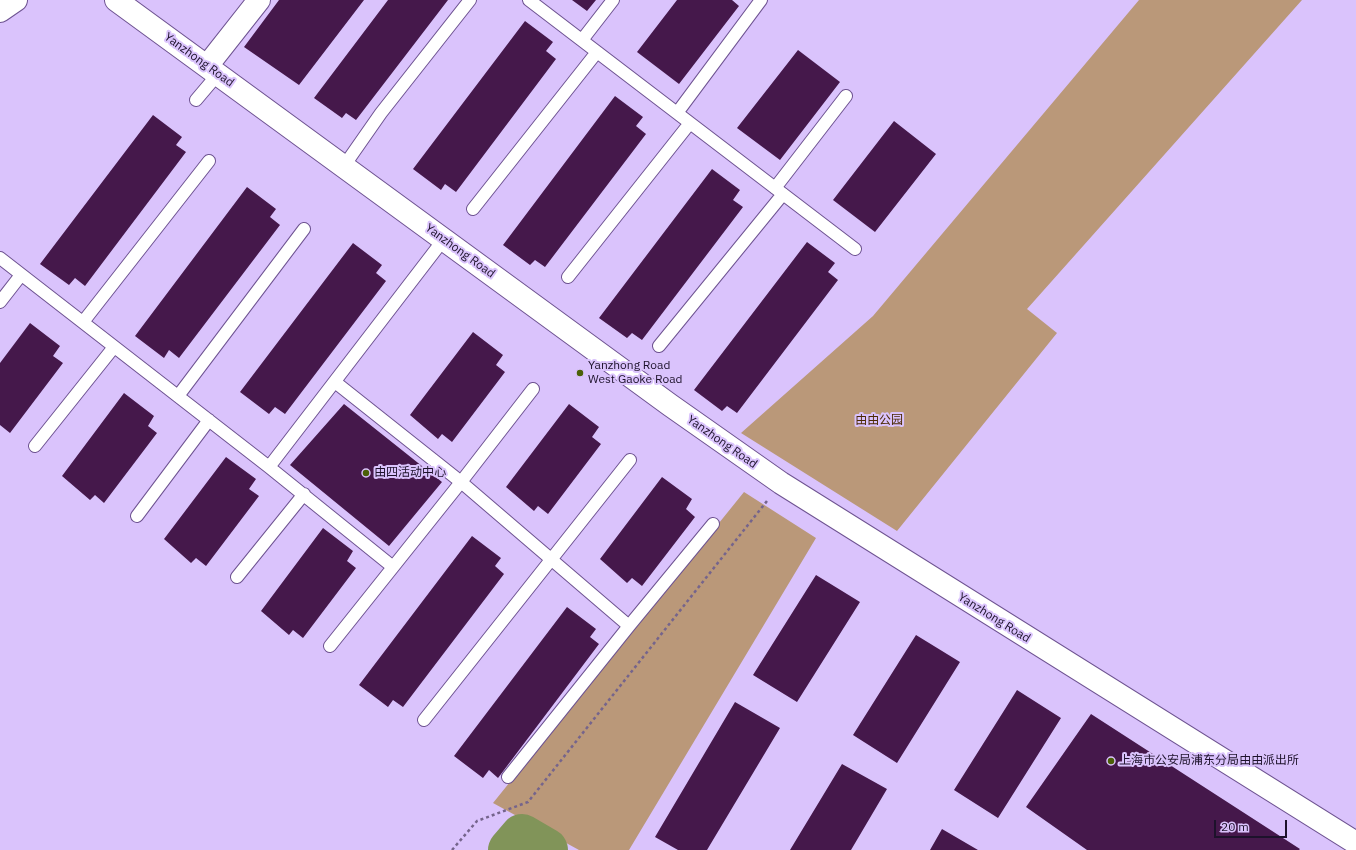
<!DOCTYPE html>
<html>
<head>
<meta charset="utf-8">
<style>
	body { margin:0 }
	#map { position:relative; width:1356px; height:850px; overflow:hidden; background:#dac3fc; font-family:"IBM Plex Sans",sans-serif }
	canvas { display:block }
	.scale { position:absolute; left:1214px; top:820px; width:73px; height:18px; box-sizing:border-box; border:2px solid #1d122b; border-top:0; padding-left:5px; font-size:12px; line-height:14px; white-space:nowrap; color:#1d122b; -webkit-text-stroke:3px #dac3fc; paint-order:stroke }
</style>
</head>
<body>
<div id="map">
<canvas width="1356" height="850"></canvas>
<div class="scale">20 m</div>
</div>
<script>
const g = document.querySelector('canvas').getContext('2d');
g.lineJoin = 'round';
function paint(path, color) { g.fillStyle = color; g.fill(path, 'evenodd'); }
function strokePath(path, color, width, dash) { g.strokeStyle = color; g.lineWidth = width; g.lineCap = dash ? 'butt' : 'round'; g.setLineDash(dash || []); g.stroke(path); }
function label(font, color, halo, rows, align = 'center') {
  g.font = font + ' "IBM Plex Sans","Noto Sans SC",sans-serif'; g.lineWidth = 4; g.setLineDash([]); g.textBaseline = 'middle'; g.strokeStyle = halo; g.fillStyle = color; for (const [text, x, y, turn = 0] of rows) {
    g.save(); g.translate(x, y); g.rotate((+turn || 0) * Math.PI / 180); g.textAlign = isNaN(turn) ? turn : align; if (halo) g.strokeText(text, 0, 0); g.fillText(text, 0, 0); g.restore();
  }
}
const green = new Path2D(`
	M1139,0h163l-275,309 30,24 -160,198 -156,-98 132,-117z
	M744,492l72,46 -187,312h-50l-86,-47z`);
const river = new Path2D(`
	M510,850l12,-14 24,14`);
const building = new Path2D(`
	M279,0h85l-65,85 -55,-38z
	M388,0h60l-92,120 -10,-7 -4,5 -28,-20z
	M572,0h24l-9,11z
	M677,0h55l7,6 -60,78 -42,-32z
	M525,21l28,21 -7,9 10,8 -100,133 -11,-8 -4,6 -28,-21z
	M798,50l42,32 -60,78 -43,-32z
	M615,96l28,21 -7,9 10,8 -101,133 -10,-7 -5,5 -27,-20z
	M153,115l29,22 -6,8 10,7 -101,134 -10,-8 -6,7 -29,-21z
	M894,121l42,33 -61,78 -42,-32z
	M712,169l28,21 -7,10 10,7 -101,133 -10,-7 -5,5 -28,-20z
	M247,187l29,22 -6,8 10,8 -101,133 -10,-8 -5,8 -29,-22z
	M807,242l28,21 -7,9 10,8 -101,133 -10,-7 -5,5 -28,-21z
	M353,243l29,22 -6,8 10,8 -101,133 -10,-7 -6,7 -29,-22z
	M30,323l30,23 -7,10 10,7 -53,70 -10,-8v-62z
	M473,332l30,23 -7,10 9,7 -53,70 -10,-8 -4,5 -28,-24z
	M124,393l30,23 -6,10 9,7 -53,70 -9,-8 -5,5 -28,-24z
	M344,404l98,78 -53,64 -99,-81z
	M569,404l30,23 -7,10 9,7 -53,70 -10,-8 -4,5 -28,-24z
	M226,457l30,22 -7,10 10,7 -53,70 -10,-8 -5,5 -27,-24z
	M662,477l30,22 -6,10 9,8 -53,69 -10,-8 -5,5 -27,-24z
	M323,528l30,23 -6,10 9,7 -53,70 -10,-8 -4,5 -28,-24z
	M472,536l29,22 -6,8 9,8 -101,133 -10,-7 -5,7 -29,-22z
	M816,575l44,27 -63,100 -44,-27z
	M567,607l29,22 -6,8 9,7 -101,134 -9,-8 -6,8 -29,-22z
	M916,635l44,27 -63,101 -44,-28z
	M1017,690l44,28 -63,100 -44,-28z
	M735,702l45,26 -73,122h-29l-23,-13z
	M1091,714l209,135 -1,1h-212l-61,-43z
	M842,764l45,25 -36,61h-61z
	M942,829l36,21h-48z`);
const path = new Path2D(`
	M452,850l25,-29 51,-19 239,-301`);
const service = new Path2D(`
	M529,0l326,249
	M582,40l31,-40
	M196,100l22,-26
	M677,113l84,-113
	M344,166l37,-53 89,-113
	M775,188l71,-92
	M473,209l124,-157
	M0,258l269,209 124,100
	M568,277l122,-154
	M0,302l21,-27
	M83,322l126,-161
	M659,346l124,-152
	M335,382l126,100 168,144
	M178,396l126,-167
	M35,446l79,-99
	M269,467l175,-228
	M137,516l72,-96
	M237,577l67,-83
	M330,646l131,-164 72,-93
	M424,720l206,-260
	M508,777l121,-151 84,-102`);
const minor = new Path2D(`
	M116,0l554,405 111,78 575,360
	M207,66l52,-66`);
const primary = new Path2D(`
	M0,11l16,-11`);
const markers = [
	[580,373,4,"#4b6008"],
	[366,473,4,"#4b6008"],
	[1111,761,4,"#4b6008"]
];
const streetNames = [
	["Yanzhong Road",199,60,36],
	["Yanzhong Road",460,251,36],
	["Yanzhong Road",722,442,35],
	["Yanzhong Road",994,618,32]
];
const poiNames = [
	["Yanzhong Road",588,366],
	["West Gaoke Road",588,380],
	["由四活动中心",374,473],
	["上海市公安局浦东分局由由派出所",1119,761]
];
const parkNames = [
	["由由公园",879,421]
];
paint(green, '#ba9879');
strokePath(river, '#819459', 44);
paint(building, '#45184b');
strokePath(service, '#6e5391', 14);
strokePath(minor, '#6e5391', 24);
strokePath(primary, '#6e5391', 24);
strokePath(path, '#75648c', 2.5, [3, 3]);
strokePath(service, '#fff', 12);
strokePath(minor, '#fff', 22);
strokePath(primary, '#fff', 22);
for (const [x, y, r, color] of markers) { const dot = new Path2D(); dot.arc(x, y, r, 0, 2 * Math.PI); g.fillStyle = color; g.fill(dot); strokePath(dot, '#dac3fc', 1.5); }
label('12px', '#1d122b', '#dac3fc', streetNames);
label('12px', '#1d122b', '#dac3fc', poiNames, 'left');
label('12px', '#4a2903', '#dac3fc', parkNames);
</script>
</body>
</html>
